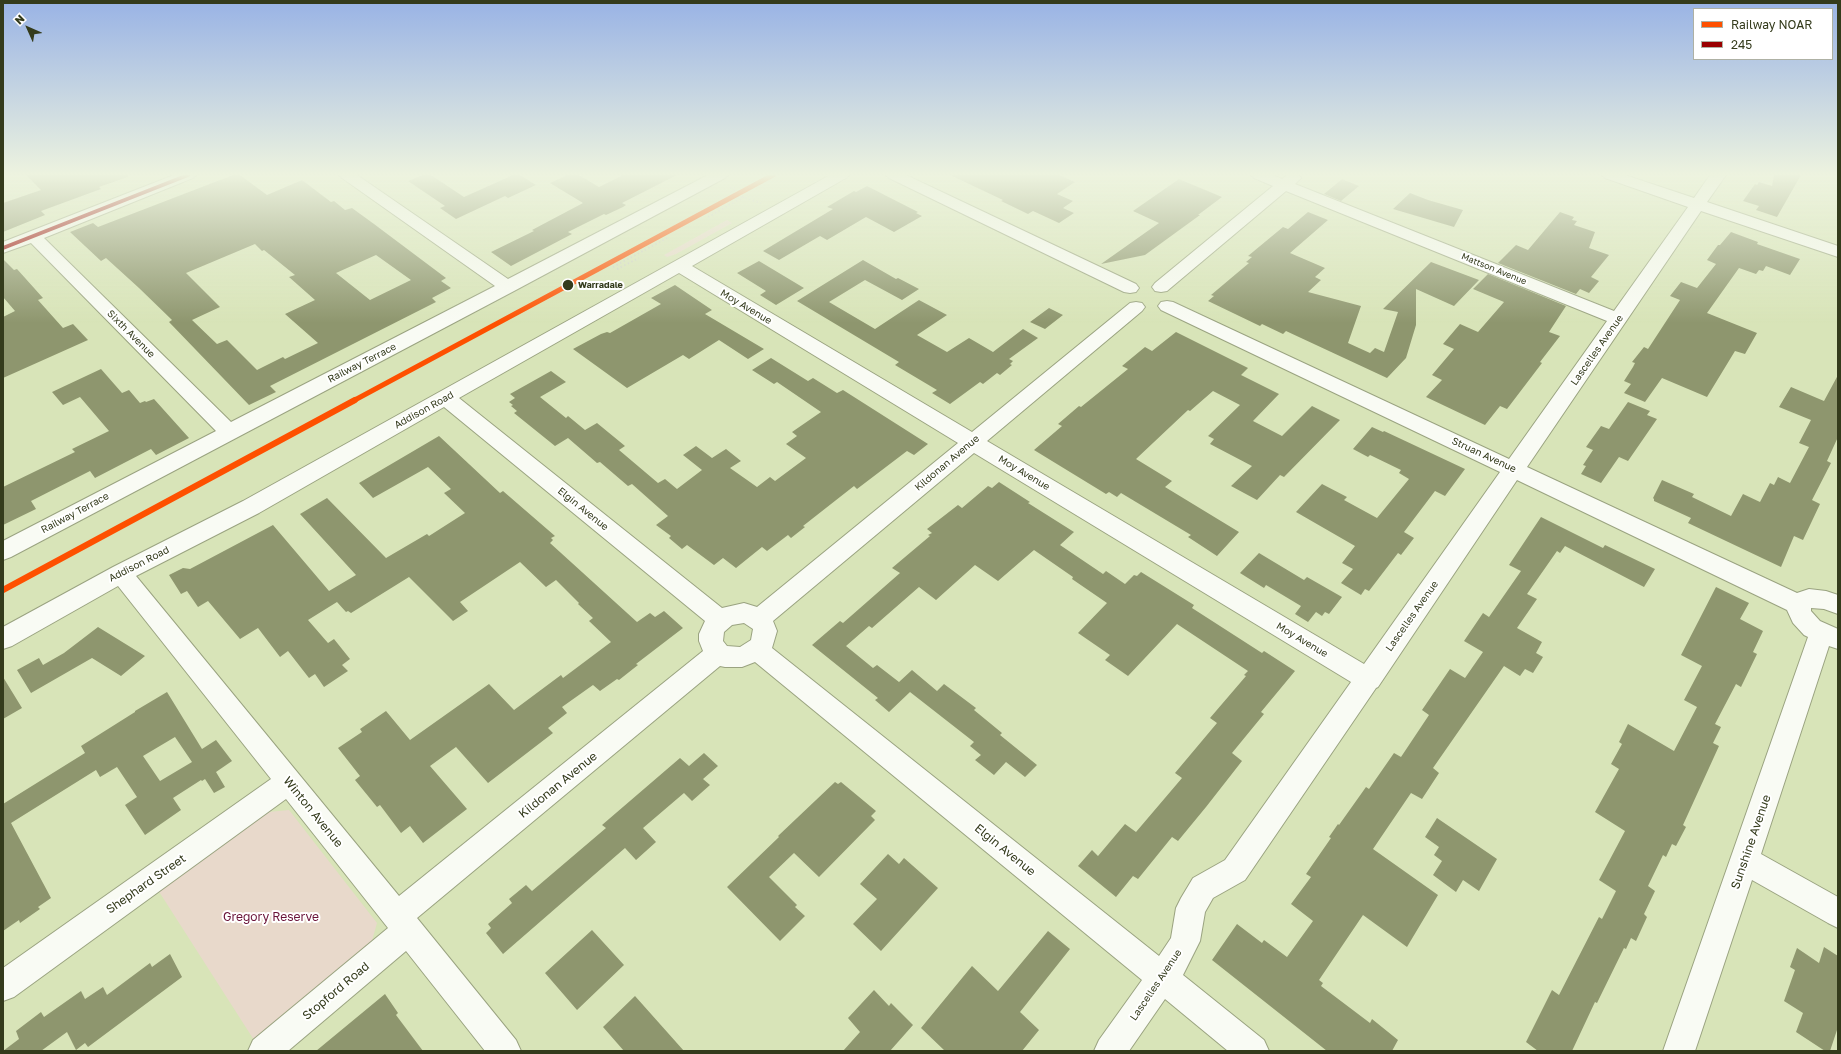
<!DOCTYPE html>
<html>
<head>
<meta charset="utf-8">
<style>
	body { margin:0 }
	#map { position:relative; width:1841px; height:1054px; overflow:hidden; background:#d8e4b8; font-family:"Golos Text",sans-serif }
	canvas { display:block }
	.frame { position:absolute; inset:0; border:4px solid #343b1c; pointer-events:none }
	.legend { position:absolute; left:1693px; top:8px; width:140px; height:52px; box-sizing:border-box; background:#fff; border:1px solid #aeb1a4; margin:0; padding:5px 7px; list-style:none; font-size:12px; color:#343b1c }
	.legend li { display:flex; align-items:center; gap:8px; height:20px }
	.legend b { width:20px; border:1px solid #aeb1a4 }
	.north { position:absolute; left:8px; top:8px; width:40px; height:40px; -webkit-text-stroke:3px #fff; paint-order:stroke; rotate:315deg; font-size:11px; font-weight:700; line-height:16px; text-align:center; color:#343b1c }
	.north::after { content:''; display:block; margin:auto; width:14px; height:18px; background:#343b1c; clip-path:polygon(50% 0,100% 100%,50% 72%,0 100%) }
</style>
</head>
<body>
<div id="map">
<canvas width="1841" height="1054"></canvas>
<div class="frame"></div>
<ul class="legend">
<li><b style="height:5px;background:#fe5000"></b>Railway NOAR</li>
<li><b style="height:5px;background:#900"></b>245</li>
</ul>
<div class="north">N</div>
</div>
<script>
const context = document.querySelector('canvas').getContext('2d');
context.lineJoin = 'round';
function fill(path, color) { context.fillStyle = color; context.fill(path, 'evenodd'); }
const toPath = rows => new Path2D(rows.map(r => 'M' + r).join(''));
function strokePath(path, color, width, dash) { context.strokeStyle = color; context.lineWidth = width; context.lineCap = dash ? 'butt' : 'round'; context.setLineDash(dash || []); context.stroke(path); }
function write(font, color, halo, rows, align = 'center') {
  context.font = font + ' "Golos Text",sans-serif'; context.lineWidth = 4; context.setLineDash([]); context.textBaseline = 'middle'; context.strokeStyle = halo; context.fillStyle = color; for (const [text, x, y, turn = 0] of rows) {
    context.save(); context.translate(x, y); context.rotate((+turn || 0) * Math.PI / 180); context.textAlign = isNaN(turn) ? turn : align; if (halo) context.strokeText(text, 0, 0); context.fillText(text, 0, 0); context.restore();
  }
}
fill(toPath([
	[727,220,732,223,676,254,667,257,664,255],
	[289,810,377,923,371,944,254,1040,158,890,268,812]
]), '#e8d9cb');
fill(toPath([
	[26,175,128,175,128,177,99,187,101,189,41,211,45,215,3,232,3,203,41,190],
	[233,175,240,175,267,195,302,180,331,202,334,201,345,210,352,208,374,224,446,278,441,281,451,288,432,298,436,302,270,386,276,392,249,405,169,322,172,320,139,288,106,258,101,261,70,232,93,223,98,227],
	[255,244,262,251,264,250,295,275,289,277,315,300,285,314,318,343,285,359,283,357,257,370,227,340,217,344,192,320,220,307,186,273],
	[376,255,411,280,370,300,336,273],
	[423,175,431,175,464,197,513,175,520,175,536,185,508,198,505,196,456,219,440,208,445,206,408,181],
	[567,175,579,175,599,187,623,175,677,175,622,203,626,205,623,207,606,215,604,214,568,232,572,234,511,266,491,252,534,231,532,230,583,203,550,183],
	[950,175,1059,175,1075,182,1057,194,1073,201,1063,208,1074,213,1059,223,1033,211,1028,214,1001,201,1003,200],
	[1774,175,1801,175,1777,217,1756,210,1759,206,1743,201,1755,184,1757,185,1759,182,1772,186],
	[1179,179,1222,197,1198,215,1200,215,1145,255,1101,264,1159,223,1133,211],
	[1342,179,1359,186,1341,201,1324,194],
	[867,186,918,212,916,213,922,216,894,232,866,217,827,240,820,236,779,260,763,251,833,209,827,207,854,191,856,192],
	[1410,193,1428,200,1463,210,1454,227,1393,209],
	[1308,212,1328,220,1290,253,1325,268,1315,277,1321,280,1308,292,1361,306,1348,343,1370,353,1375,348,1384,352,1398,312,1383,309,1431,262,1479,280,1454,306,1416,289,1416,325,1406,358,1387,378,1286,331,1283,334,1262,324,1260,326,1208,301,1214,296,1211,295,1249,263,1246,262,1252,257,1248,256,1283,227,1288,229],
	[1560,212,1574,217,1572,220,1577,221,1574,225,1595,232,1589,248,1609,255,1591,277,1599,281,1589,293,1580,289,1576,294,1498,263,1516,245,1528,250],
	[1731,232,1758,242,1757,244,1800,259,1790,275,1766,266,1763,271,1759,270,1756,274,1739,268,1707,313,1757,333,1745,354,1735,351,1707,397,1662,378,1645,402,1624,393,1631,384,1624,381,1633,367,1635,363,1632,362,1644,347,1648,349,1680,300,1670,296,1681,282,1697,288,1716,264,1707,260,1718,245,1720,245],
	[3,259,14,270,17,269,43,298,38,300,63,328,73,324,88,340,3,378,3,317,15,311,3,297],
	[863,260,896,279,898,278,919,289,902,300,865,280,829,302,875,329,919,300,947,315,917,335,947,352,969,338,993,352,1023,329,1038,338,1009,359,1013,361,1010,364,1012,365,1000,375,997,373,983,384,980,382,950,404,932,393,937,390,895,365,899,362,797,301],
	[759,261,804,288,776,305,760,295,766,291,737,273],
	[1488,274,1566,306,1549,332,1560,336,1540,362,1542,363,1507,409,1500,406,1485,425,1426,397,1442,380,1432,375,1454,349,1443,344,1460,324,1478,332,1504,302,1473,289],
	[675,285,712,310,705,314,764,349,748,359,719,340,689,359,683,355,627,388,573,349,601,334,607,332,610,333,661,304,651,298],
	[1049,308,1063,315,1045,329,1030,322],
	[1176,332,1248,368,1241,375,1279,394,1253,421,1282,436,1312,406,1340,420,1284,477,1280,475,1257,500,1231,486,1252,466,1210,444,1214,439,1208,436,1240,405,1213,391,1190,411,1188,410,1136,459,1172,481,1165,487,1239,532,1217,556,1188,537,1191,535,1121,493,1117,497,1109,492,1106,494,1034,450,1062,426,1058,424,1079,406,1081,407,1128,369,1122,366,1145,347,1152,351],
	[771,358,808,381,813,378,837,393,843,390,928,444,914,455,907,451,857,489,854,486,803,526,805,527,791,538,788,535,767,551,762,547,736,568,723,558,714,565,687,545,682,549,669,538,671,536,656,525,668,516,632,484,628,486,600,462,597,463,568,438,555,446,514,413,517,411,511,406,513,405,509,402,515,398,510,394,551,371,566,382,540,397,566,418,568,416,585,430,597,423,625,446,619,450,658,483,665,479,677,489,702,470,683,455,696,446,712,458,726,449,741,461,730,468,757,487,770,477,775,481,806,458,786,444,797,436,792,432,821,412,777,382,774,384,752,370],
	[101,369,122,393,129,390,140,403,145,401,146,402,154,399,189,438,156,455,151,449,95,478,90,471,31,501,36,509,3,525,3,487,75,452,72,449,109,431,80,397,63,405,52,392],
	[1838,375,1838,437,1827,461,1831,463,1812,500,1820,504,1803,540,1794,536,1781,567,1688,523,1691,518,1654,501,1654,499,1653,498,1662,480,1694,494,1692,497,1731,516,1743,494,1760,502,1770,483,1774,485,1778,477,1790,483,1809,447,1799,443,1811,420,1779,407,1791,387,1824,401],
	[1628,402,1650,411,1647,415,1657,419,1628,461,1619,457,1601,483,1581,474,1586,466,1583,465,1593,450,1586,447,1601,426,1609,429],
	[1372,427,1383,432,1384,431,1465,469,1445,496,1435,491,1404,532,1414,538,1401,555,1398,553,1369,591,1365,589,1361,595,1341,583,1353,569,1342,563,1355,546,1296,512,1322,484,1347,497,1344,500,1377,518,1409,479,1399,473,1401,470,1370,455,1368,457,1353,449],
	[439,436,500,493,503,491,555,536,551,538,553,540,550,543,637,622,650,613,655,617,664,611,683,628,636,664,638,665,619,680,617,679,600,691,593,685,562,707,567,713,548,728,553,733,488,783,456,747,430,766,467,809,423,843,410,826,401,833,380,805,377,807,355,780,360,776,338,748,362,732,360,729,386,711,410,740,489,684,514,710,561,675,563,678,611,642,589,621,593,618,578,604,579,603,556,580,546,587,520,562,460,602,468,611,453,621,409,577,351,613,348,611,346,612,337,602,308,620,328,643,334,639,350,659,342,665,348,671,324,687,315,674,309,678,288,651,280,657,258,628,240,639,208,601,198,607,187,591,181,594,169,575,183,568,190,569,273,525,329,591,356,575,300,514,327,498,386,558,427,534,429,536,465,513,444,493,451,489,428,467,373,498,359,483],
	[999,482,1030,502,1028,503,1074,532,1060,545,1103,574,1106,571,1125,584,1134,575,1137,576,1141,572,1194,605,1192,608,1262,653,1264,651,1295,671,1261,712,1264,714,1232,753,1242,761,1206,807,1178,841,1172,837,1138,879,1133,876,1116,897,1078,866,1092,850,1098,856,1125,824,1136,832,1182,778,1175,773,1217,723,1210,718,1246,676,1244,675,1248,671,1177,624,1128,676,1105,660,1110,655,1078,633,1107,603,1072,579,1073,577,1034,550,998,581,975,565,936,600,919,587,872,628,869,626,846,646,873,668,877,665,899,682,912,670,937,691,944,684,976,708,974,710,1002,733,1000,735,1037,765,1025,777,1006,762,994,775,975,760,981,755,970,746,974,742,910,692,889,712,875,700,878,698,812,645,840,621,843,623,900,573,892,568,930,536,928,535,932,533,927,529,958,505,962,508,988,486,992,488],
	[1541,517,1603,548,1605,545,1655,569,1644,587,1565,546,1560,553,1557,551,1527,594,1537,599,1517,628,1542,642,1536,653,1543,657,1533,673,1525,669,1520,676,1504,666,1433,768,1439,773,1422,799,1411,793,1373,849,1438,895,1407,947,1363,915,1319,980,1323,983,1321,986,1370,1023,1372,1019,1398,1040,1392,1051,1327,1051,1212,960,1237,924,1262,943,1264,940,1287,957,1313,921,1291,904,1311,877,1306,874,1331,838,1329,837,1338,824,1339,825,1366,787,1369,789,1394,753,1401,757,1429,715,1422,710,1450,669,1465,678,1483,652,1464,641,1483,613,1489,617,1521,571,1509,565],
	[1259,553,1304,580,1307,577,1342,597,1329,614,1325,612,1322,616,1316,612,1308,622,1295,614,1301,606,1266,585,1264,588,1240,573],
	[1716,587,1749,603,1740,619,1763,631,1753,652,1757,654,1741,687,1736,684,1715,724,1721,727,1713,743,1719,746,1683,825,1686,827,1676,846,1672,844,1666,857,1663,855,1648,886,1655,891,1644,914,1647,917,1636,941,1631,938,1626,949,1624,948,1597,1003,1595,1002,1572,1051,1538,1051,1526,1042,1552,990,1559,995,1599,917,1602,919,1616,891,1599,880,1625,831,1595,812,1619,769,1611,764,1622,744,1619,742,1628,724,1674,751,1697,707,1684,700,1702,666,1681,655],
	[98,627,145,656,121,676,92,658,31,693,17,670,39,658,43,665,64,653],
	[3,677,22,708,3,719],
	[167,692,202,749,216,740,232,761,216,772,225,787,214,793,205,779,202,781,201,780,173,798,181,810,145,835,125,805,137,797,117,767,100,777,96,770,11,823,51,898,38,907,40,909,20,923,19,920,3,931,3,804,85,753,81,746,135,712,135,711],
	[175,737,192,762,160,781,143,756],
	[704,753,718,766,703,779,710,785,692,801,684,793,643,828,656,842,636,860,625,848,503,954,486,933,491,928,488,924,512,903,509,899,526,885,532,891,606,828,602,825,680,758,689,766],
	[835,782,838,784,841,782,876,811,871,816,875,820,819,877,794,853,769,877,797,905,795,907,805,916,780,941,727,887,779,837,778,836],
	[1437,818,1497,859,1479,891,1463,880,1456,892,1433,875,1442,861,1434,855,1439,847,1425,837],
	[888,854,899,864,904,858,938,888,881,951,853,924,877,899,860,884],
	[592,930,624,965,577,1010,545,973],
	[1048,931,1070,949,1020,1012,1039,1030,1022,1051,945,1051,921,1028,972,966,998,991],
	[1824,947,1838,956,1838,1027,1830,1051,1825,1051,1796,1032,1803,1013,1784,1001,1795,970,1790,967,1797,948,1819,963],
	[170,954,182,977,88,1047,85,1043,76,1050,67,1032,41,1051,3,1051,19,1039,16,1031,41,1012,44,1017,81,991,85,999,103,987,107,995,150,963,152,967],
	[874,990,889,1006,891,1003,913,1025,890,1051,843,1051,860,1032,848,1018],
	[385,994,398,1013,396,1015,423,1051,316,1051],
	[635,996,684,1051,624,1051,603,1027]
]), '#8e966e');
const minor = toPath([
	[174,175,196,175,193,178,44,238,231,422,495,286,342,178,339,175,357,175,508,279,708,175,728,175,725,178,514,291,11,557,3,560,3,541,216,431,31,243,3,253,3,242,174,175],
	[830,175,849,175,846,178,692,266,972,432,1130,303,1136,302,1142,303,1145,307,1142,311,987,441,1364,664,1500,472,1161,310,1158,306,1161,302,1167,301,1173,302,1509,459,1607,321,1286,191,1167,291,1161,292,1155,291,1152,287,1155,283,1273,186,1254,178,1251,175,1273,175,1282,179,1287,175,1299,175,1301,178,1295,184,1614,311,1688,207,1605,178,1602,175,1625,175,1694,198,1710,175,1726,175,1707,202,1838,246,1838,257,1701,211,1527,467,1797,593,1809,589,1826,591,1838,595,1838,614,1824,609,1811,608,1811,611,1820,621,1838,629,1838,649,1829,646,1761,854,1838,897,1838,928,1828,923,1752,880,1695,1051,1663,1051,1808,637,1804,635,1793,623,1787,610,1517,480,1378,687,1376,688,1245,880,1213,898,1205,912,1200,941,1183,975,1264,1040,1269,1051,1228,1051,1165,999,1129,1051,1094,1051,1099,1040,1142,980,755,662,742,667,725,667,720,666,417,918,516,1040,521,1051,485,1051,406,951,288,1051,248,1051,253,1040,388,928,286,799,14,997,3,1001,3,968,271,779,118,586,12,646,3,649,3,627,113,567,243,501,830,175],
	[679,273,958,443,757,607,744,603,722,608,459,398,679,273],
	[444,407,705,621,699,634,699,641,703,651,399,896,136,576,259,513,444,407],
	[974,453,1351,682,1225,860,1193,878,1181,898,1176,908,1171,938,1159,956,772,648,777,631,773,621,974,453],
	[744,623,753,629,751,640,740,647,727,646,723,641,724,632,732,625,744,623],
	[886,175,906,175,1136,284,1139,288,1136,292,1130,293,1124,292,889,178,886,175]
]);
strokePath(minor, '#9aa380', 2);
strokePath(toPath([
	[730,188,733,187,736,189,731,192,736,195,761,203],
	[708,217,744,197],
	[613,267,669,237],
	[617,269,639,258]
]), '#d0d3c6', 2, [1.5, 2.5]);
fill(minor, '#f9fbf4');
strokePath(toPath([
	[3,248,188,175]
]), '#900', 4);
strokePath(toPath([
	[353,401,773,175]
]), '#fe5000', 5);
strokePath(toPath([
	[3,590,355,400]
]), '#fe5000', 6);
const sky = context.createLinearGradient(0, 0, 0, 323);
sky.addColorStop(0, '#99b3e5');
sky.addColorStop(0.54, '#edf3df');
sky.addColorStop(1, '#edf3df00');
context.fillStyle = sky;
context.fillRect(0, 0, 1841, 323);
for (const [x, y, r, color] of [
	[568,285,6,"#343b1c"]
]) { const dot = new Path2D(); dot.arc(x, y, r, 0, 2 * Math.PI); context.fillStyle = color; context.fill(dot); strokePath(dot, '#fff', 1.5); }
write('9px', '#343b1c', '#fff', [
	["Mattson Avenue",1494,269,22]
]);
write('bold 9px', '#343b1c', '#fff', [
	["Warradale",578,285]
], 'left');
write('10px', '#343b1c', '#fff', [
	["Moy Avenue",746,307,31],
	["Sixth Avenue",131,334,45],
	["Lascelles Avenue",1597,350,-55],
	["Railway Terrace",362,363,-27],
	["Addison Road",424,410,-29],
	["Struan Avenue",1484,455,25],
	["Kildonan Avenue",947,463,-40],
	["Moy Avenue",1024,473,31],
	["Elgin Avenue",583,509,39],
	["Railway Terrace",75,513,-28],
	["Addison Road",139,564,-27],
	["Lascelles Avenue",1412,616,-55],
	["Moy Avenue",1302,640,31],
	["Lascelles Avenue",1156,985,-56]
]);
write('12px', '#343b1c', '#fff', [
	["Kildonan Avenue",558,785,-39],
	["Winton Avenue",313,812,51],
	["Sunshine Avenue",1751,842,-71],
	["Elgin Avenue",1005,850,39],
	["Shephard Street",146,884,-35],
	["Stopford Road",336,991,-40]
]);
write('12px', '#691238', '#fff', [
	["Gregory Reserve",271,917]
]);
</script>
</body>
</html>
